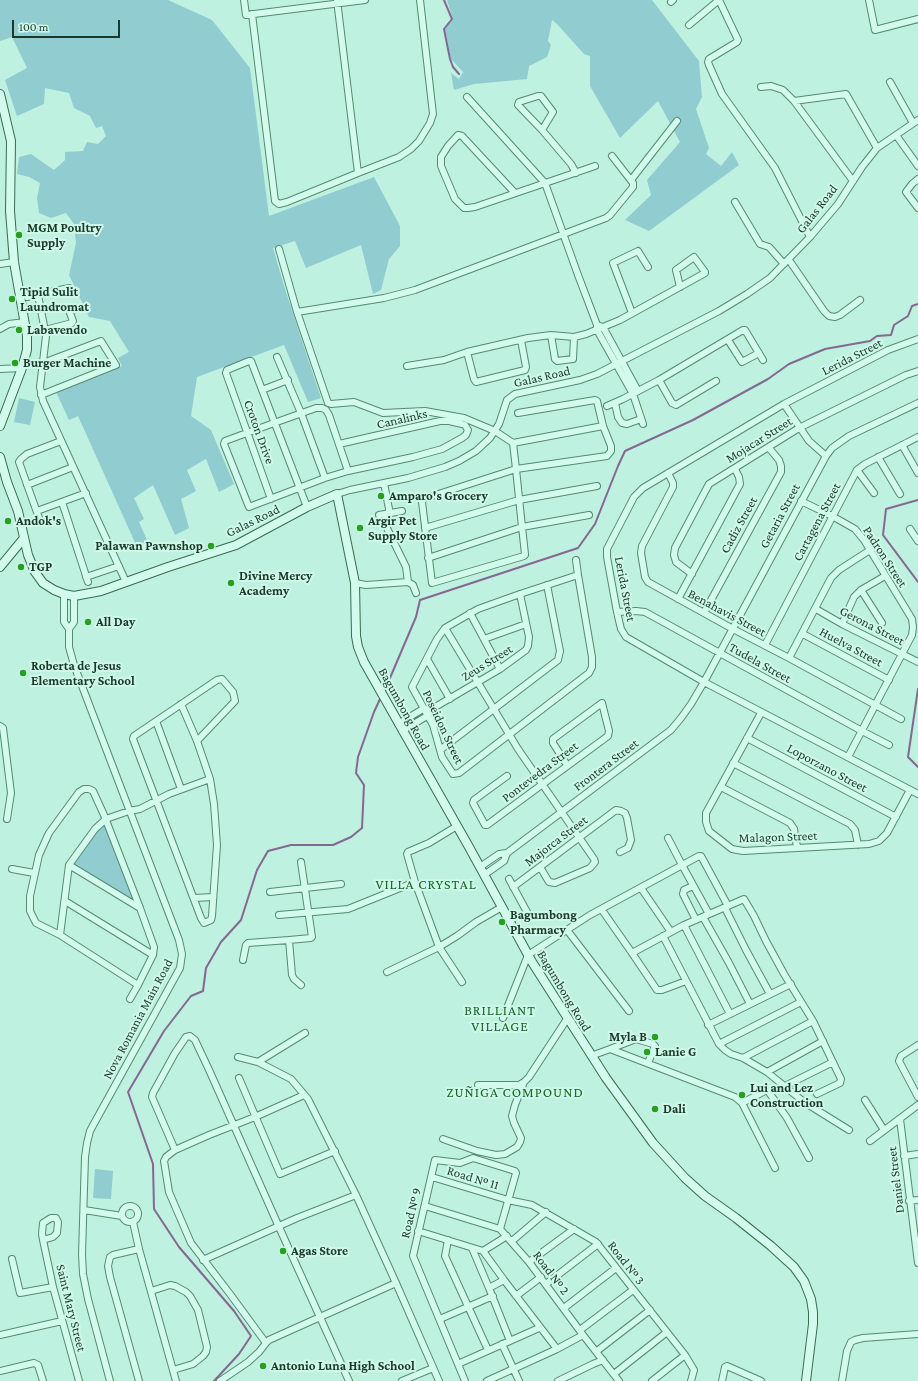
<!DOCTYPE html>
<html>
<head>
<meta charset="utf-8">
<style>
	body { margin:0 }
	#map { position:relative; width:918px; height:1381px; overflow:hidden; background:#bef1df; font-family:"Crimson Pro",serif }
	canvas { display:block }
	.scale { position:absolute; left:12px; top:20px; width:108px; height:18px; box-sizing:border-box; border:2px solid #1b3928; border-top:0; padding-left:5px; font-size:12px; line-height:14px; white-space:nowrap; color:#1b3928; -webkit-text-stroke:3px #cef8ea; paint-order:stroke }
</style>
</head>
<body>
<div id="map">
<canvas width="918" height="1381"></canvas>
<div class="scale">100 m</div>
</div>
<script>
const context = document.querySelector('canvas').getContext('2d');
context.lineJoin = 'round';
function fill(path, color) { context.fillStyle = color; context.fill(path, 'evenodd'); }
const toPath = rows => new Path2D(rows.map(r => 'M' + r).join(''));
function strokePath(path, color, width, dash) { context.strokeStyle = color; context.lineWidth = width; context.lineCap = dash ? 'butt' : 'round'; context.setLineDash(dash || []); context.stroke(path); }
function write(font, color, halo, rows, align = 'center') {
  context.font = font + ' "Crimson Pro",serif'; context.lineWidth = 4; context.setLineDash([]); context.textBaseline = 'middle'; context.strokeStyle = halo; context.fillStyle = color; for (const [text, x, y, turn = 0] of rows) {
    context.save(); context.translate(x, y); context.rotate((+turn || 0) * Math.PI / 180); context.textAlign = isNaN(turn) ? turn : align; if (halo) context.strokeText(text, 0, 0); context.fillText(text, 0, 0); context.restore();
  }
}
fill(toPath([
	[0,0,168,0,212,20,250,68,269,216,374,177,400,226,400,246,389,259,381,290,373,294,361,245,306,268,295,241,273,248,285,289,321,398,308,402,284,345,197,377,191,416,211,430,234,484,219,492,206,459,187,470,196,491,181,499,189,528,175,535,153,485,134,498,144,519,139,522,147,540,137,547,78,416,69,420,56,392,122,366,118,358,129,352,110,321,89,317,69,275,76,243,74,224,66,213,51,218,39,213,37,198,40,183,29,177,17,174,19,157,31,154,54,170,65,160,65,152,83,151,87,142,98,144,106,136,102,126,96,128,90,116,74,108,69,93,45,88,44,104,17,116,5,80,27,68,12,37,0,41],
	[447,0,652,0,699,61,702,97,696,109,709,148,706,154,721,166,732,152,739,165,649,231,625,220,651,195,647,180,680,142,658,101,620,138,590,86,590,56,584,54,557,24,552,20,548,41,551,45,547,57,529,66,527,79,474,84,454,90,451,73,459,79,463,72,451,59,445,29,453,19],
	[19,398,35,402,30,425,14,422],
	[104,822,134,901,73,863],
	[95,1169,113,1171,111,1199,93,1198]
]), '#91ccd0');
strokePath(toPath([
	[444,0,452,19,444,29,450,59,453,67,459,74],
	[918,500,886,509,883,535,918,582],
	[387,685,416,617,420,600,578,548,595,524,618,466,625,451,693,420,768,379,789,364,825,349,870,341,877,336,891,335,894,325,908,316,912,306,918,304],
	[918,689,908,757,918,767],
	[214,1381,239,1354,251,1336,234,1311,179,1247,154,1209,153,1164,128,1092,164,1031,191,996,203,991,206,968,221,942,241,920,257,870,268,851,291,845,333,845,351,837,362,828,364,785,356,773,358,757,374,712,380,699]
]), '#856891', 2);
const street = toPath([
	[244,0,246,15,365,0],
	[337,0,358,173,399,157,411,149,419,141,430,123,433,114,420,0],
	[719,0,738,40,737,42,709,59,708,62,709,65,722,94,775,168,810,237],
	[869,0,875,30,918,19],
	[671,2,673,0],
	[252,14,275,201,279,204,287,202,358,173],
	[689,25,719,0],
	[890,82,913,123],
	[761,87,771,86,783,90,794,101],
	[467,97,545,183,578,275,597,325,597,330,633,394,643,424],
	[542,130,553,112,541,96,538,96,519,102,518,105,542,130,571,164,576,173],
	[896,135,918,166],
	[918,179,912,184,906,192,918,208],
	[631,180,677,121],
	[853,181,794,101,846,94,877,148],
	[515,193,462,136,458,135,448,146,441,157,441,166,455,199,464,208,468,208,475,207,595,166],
	[735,202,760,244,769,247,784,264],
	[279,249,297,312,328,403,331,404,354,402,383,413,425,411,464,418,495,431,513,443,516,469,522,527,525,554,525,555,524,556,432,583,422,502,423,499,516,469,607,456,611,451,611,446,603,426],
	[789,260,824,311,829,316,835,317,840,315,860,300],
	[0,264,14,262],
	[38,295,46,336,40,387,43,401,126,582],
	[27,297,69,288],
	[297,312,384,298,415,290,606,218,610,215,633,187,633,183,612,156],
	[632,313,613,263,638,251,648,267],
	[600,326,603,327,638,391],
	[0,329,9,324,25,322],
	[45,330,72,323,73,321,70,313],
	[551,335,555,359,557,361,573,359,574,337],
	[918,339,888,350,784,404,643,488,634,497,607,549,607,557,617,612,621,629,626,637,704,682,918,794],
	[728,340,742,362,759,353],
	[467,352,474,379,476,382,525,370,526,367,521,340],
	[277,357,301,413,325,478],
	[407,366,444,360,467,352,528,338,551,335,574,337,586,334,620,320,705,273,705,272,694,257,676,270,680,287],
	[0,369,22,368],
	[659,380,672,403,676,405,716,381],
	[262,390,288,380],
	[41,395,116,365,101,341,43,363],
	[615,403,618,417,622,423,627,424,641,419],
	[784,404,809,441,826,456],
	[607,406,623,399,659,380,743,330,745,330,763,360],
	[513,443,603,426,597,401,595,400,518,413],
	[339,444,440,421,449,421,462,424,465,425,468,430,466,435,462,438,442,449,413,457,348,471,325,478,249,507,224,444,225,441,274,423,316,408,322,408,326,410,329,415,348,471],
	[902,445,918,473],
	[878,457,900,494],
	[857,470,874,493],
	[668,473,673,483,673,487,642,546,641,553,645,577,648,582,733,629,789,658,901,719],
	[384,483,389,509,389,513,385,520,385,524,406,567,408,582],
	[27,485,73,467],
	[337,494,350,490,408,478,445,467,459,461,476,451,490,438,499,424,507,400,515,394,580,380,597,374,719,311,747,294,770,278,810,237,838,204,862,167,877,148,918,120],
	[271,499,226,373,227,370,249,361,251,361,307,507],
	[801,501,832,516,855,529,864,540,912,619,913,627,912,635,848,757],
	[62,502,88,582],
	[37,511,86,493],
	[379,515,402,511],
	[39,518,19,462,21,459,27,454,61,441],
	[425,528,519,500,597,486],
	[910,529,918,541],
	[428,558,522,527,589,515],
	[576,560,578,575,592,657,592,667,589,673,459,773,453,774,442,757,433,725,412,687,437,639,445,628,478,609,520,594,578,575],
	[692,574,676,562,674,555,675,548,709,484,799,428,906,375,918,371],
	[86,577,119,566],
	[355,583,366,585,408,582,413,585,416,593],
	[861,590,882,623],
	[64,594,64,622,69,629,69,647,74,665,179,940,182,954,180,968,96,1120,90,1131,87,1143,85,1157,82,1254,83,1274,88,1299,110,1381],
	[678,599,740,484,739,477,735,469],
	[816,609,842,624,918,662],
	[617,612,636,611,645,612,862,731,889,745],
	[470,613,500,669],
	[704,613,781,472,781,466,779,460,769,448],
	[842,624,854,597,861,590,885,576],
	[445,628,518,749,594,859,595,862,590,868,555,883,549,882,540,867],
	[69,629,74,622,74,596],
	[803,634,889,680],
	[484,639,526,624],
	[765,645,857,470,865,464,918,437],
	[789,658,831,578,839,570,870,550],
	[427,659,450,699],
	[181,704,197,741,210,779,214,804,217,845,212,916,211,920,204,923,201,918,133,739,134,736,217,680,222,679,233,692,235,701,197,741],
	[761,713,706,813,706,822,709,831,732,849,743,851,869,844,879,841,887,833,910,790],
	[156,721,181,789],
	[398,724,423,709,426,709],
	[0,726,3,728,11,793,7,819],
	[402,731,427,716,430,710,500,669,526,650,528,646,529,637,520,594],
	[747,738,896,817],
	[440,750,558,660,560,651,547,585],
	[733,763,850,824,855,830,858,845],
	[507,776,474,800,473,803,485,825,487,825,608,736,609,731,602,703,553,739,553,743,567,765],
	[721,787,790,823,794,829,797,847],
	[457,826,429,843,408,852,407,854,415,882,439,947,462,982],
	[668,838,682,865,709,914],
	[480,867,499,854,507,853],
	[12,869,34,873],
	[484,875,504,861,507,853,671,730,681,718,691,704,704,682,826,456,832,448,849,436,918,403],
	[509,879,527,912],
	[693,886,684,890,683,894,696,920],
	[513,887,616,810,621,811,625,813,627,818,631,840,628,848,620,852],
	[641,888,671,932],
	[270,892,341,884],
	[194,898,213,897],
	[65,901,153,955],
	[140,908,69,865,95,829,106,819,129,811,140,809,169,794,210,779],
	[725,908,746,950,770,994],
	[602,910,632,953,684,925,744,899,754,916,766,941,784,974,813,1021,841,1079,840,1083,817,1094],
	[279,915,348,909,415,882],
	[703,917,729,963,750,1004],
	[684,925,730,1014],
	[567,930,629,1011],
	[60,935,69,865],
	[663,936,719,1044,801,1002],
	[289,940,292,975,294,979,301,985],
	[632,953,657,990,662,990,686,981],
	[243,960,246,945,248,943,289,940,311,938,312,937,301,862],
	[387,972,439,947,457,936,476,922,502,907],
	[130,999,138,985,153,955,154,947,140,908,104,815,93,791,89,789,84,789,79,792,49,833,39,855,30,896,30,911,36,923,60,935,138,985],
	[503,1018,528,955,590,915,699,856,701,856,728,906],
	[708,1025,791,984],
	[719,1044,725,1050,731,1054,743,1058,767,1072,823,1041],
	[918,1045,901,1056,899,1061,918,1097],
	[610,1049,636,1039,653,1044,655,1046,648,1063],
	[591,1056,610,1049,735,1097,742,1103,775,1168],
	[238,1057,258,1062,291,1079,308,1099,356,1195,396,1283,439,1381],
	[743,1058,813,1021],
	[258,1062,305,1033],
	[767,1072,804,1102,849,1130],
	[239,1078,280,1174,335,1151],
	[478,1085,519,1085,524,1082,529,1077,567,1019],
	[785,1086,833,1062],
	[865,1100,884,1130],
	[742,1103,765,1091,768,1091,787,1118,809,1158],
	[900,1119,918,1263],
	[443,1139,477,1151,496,1155,505,1154,517,1147,520,1142,521,1138,514,1123,512,1116,515,1105,524,1082],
	[870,1141,918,1105],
	[175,1150,152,1097,153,1093,175,1053,186,1037,190,1036,195,1040,210,1072,279,1227,349,1381],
	[904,1156,918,1154],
	[432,1177,508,1200,532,1205,596,1242,685,1355,694,1370,691,1381],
	[909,1201,918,1200],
	'122 1214a8 8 0 1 1 16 0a8 8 0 1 1-16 0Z',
	[425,1206,500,1229],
	[84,1210,122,1216],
	[133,1222,139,1249],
	[500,1229,529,1262,583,1335,619,1381],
	[418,1231,483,1251,507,1236],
	[43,1240,53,1237,57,1233,58,1222,56,1218,51,1218,43,1223,42,1234,43,1240,53,1287,79,1381],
	[448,1240,445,1256,488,1350],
	[512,1241,546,1212],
	[472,1248,489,1288,510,1341],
	[483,1251,504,1280,557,1349],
	[12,1259,20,1293,53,1287],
	[203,1260,297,1218,356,1195],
	[529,1262,574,1229],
	[546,1284,598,1244],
	[489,1288,504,1280],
	[151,1291,170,1285,175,1286,186,1292,190,1296,198,1310,207,1347,206,1352,203,1356,193,1364,173,1370],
	[516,1296,541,1277],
	[564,1308,616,1268],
	[440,1319,493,1296],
	[580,1330,633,1290],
	[0,1335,62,1321],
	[266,1343,269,1340,280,1335,396,1283],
	[502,1344,519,1381],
	[597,1351,650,1310],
	[458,1364,539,1328],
	[0,1371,34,1363,38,1365,43,1381],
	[614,1374,667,1332],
	[139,1381,110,1277,108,1266,110,1257,113,1255,139,1249,176,1381],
	[220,1381,248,1362,259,1352,266,1343,230,1294,191,1243,169,1192,164,1161,166,1157,175,1150,209,1135,255,1117,304,1095],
	[402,1381,433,1368],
	[465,1381,413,1256,435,1160,460,1163,473,1158,515,1171,516,1173,500,1229],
	[487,1381,557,1349,583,1335],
	[558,1381,593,1364,603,1360],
	[652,1381,685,1355],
	[722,1381,725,1367,727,1366,761,1381],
	[842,1381,847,1351,851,1342,855,1340,863,1338,918,1334]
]);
const secondary = toPath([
	[0,94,11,141,10,211,14,262,27,336,27,350,22,368,0,426],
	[0,457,7,482,18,511,28,555,35,572,43,583,54,590,64,594,74,596,101,591,168,567,236,545,307,507,337,494,355,583,356,636,358,647,364,662,469,847,532,962,606,1078,653,1143,685,1178,705,1196,736,1218,771,1246,794,1267,804,1281,811,1299,813,1312,813,1324,806,1381],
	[0,567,24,538]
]);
strokePath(street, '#558b6f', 8);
strokePath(secondary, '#396c50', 10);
strokePath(street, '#d2fbed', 6);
strokePath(secondary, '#d2fbed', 8);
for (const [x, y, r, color] of [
	[19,235,4,"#279f20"],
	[12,299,4,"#279f20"],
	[19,330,4,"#279f20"],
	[15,363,4,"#279f20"],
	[381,496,4,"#279f20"],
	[8,521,4,"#279f20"],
	[360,528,4,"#279f20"],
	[211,546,4,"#279f20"],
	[21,567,4,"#279f20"],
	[231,583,4,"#279f20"],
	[88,622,4,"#279f20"],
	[23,673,4,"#279f20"],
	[502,922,4,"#279f20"],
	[655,1037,4,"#279f20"],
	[647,1052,4,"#279f20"],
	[742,1095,4,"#279f20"],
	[655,1109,4,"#279f20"],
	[283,1251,4,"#279f20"],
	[263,1366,4,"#279f20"]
]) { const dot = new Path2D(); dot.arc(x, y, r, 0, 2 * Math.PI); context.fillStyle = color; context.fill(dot); strokePath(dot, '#cef8ea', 1.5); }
write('13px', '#1b3928', '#cef8ea', [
	["Galas Road",817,209,-52],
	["Lerida Street",852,357,-27],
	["Galas Road",542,377,-13],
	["Canalinks",402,419,-13],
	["Croton Drive",259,432,70],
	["Mojacar Street",759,440,-32],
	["Getaria Street",780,516,-62],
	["Galas Road",253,521,-26],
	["Cartagena Street",817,522,-62],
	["Cadiz Street",739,525,-61],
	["Padron Street",885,557,57],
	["Lerida Street",625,589,79],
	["Benahavis Street",727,613,28],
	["Gerona Street",872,626,27],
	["Huelva Street",851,647,28],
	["Zeus Street",487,663,-32],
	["Tudela Street",760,663,29],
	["Bagumbong Road",404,709,61],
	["Poseidon Street",443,727,65],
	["Frontera Street",606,765,-37],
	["Loporzano Street",827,768,28],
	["Pontevedra Street",540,772,-37],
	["Malagon Street",778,837,-2],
	["Majorca Street",556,841,-37],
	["Bagumbong Road",564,991,59],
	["Nova Romania Main Road",138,1019,-62],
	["Road № 11",473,1178,17],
	["Daniel Street",896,1180,-97],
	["Road № 9",411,1213,-76],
	["Road № 3",626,1263,52],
	["Road № 2",551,1273,53],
	["Saint Mary Street",71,1308,76]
]);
write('bold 13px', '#1b3928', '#cef8ea', [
	["MGM Poultry",27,228],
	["Supply",27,243],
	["Tipid Sulit",20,292],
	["Laundromat",20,307],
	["Labavendo",27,330],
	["Burger Machine",23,363],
	["Amparo's Grocery",389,496],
	["Andok's",16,521],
	["Argir Pet",368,521],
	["Supply Store",368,536],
	["Palawan Pawnshop",203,546,"right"],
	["TGP",29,567],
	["Divine Mercy",239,576],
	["Academy",239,591],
	["All Day",96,622],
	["Roberta de Jesus",31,666],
	["Elementary School",31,681],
	["Bagumbong",510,915],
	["Pharmacy",510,930],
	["Myla B",647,1037,"right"],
	["Lanie G",655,1052],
	["Lui and Lez",750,1088],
	["Construction",750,1103],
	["Dali",663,1109],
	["Agas Store",291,1251],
	["Antonio Luna High School",271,1366]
], 'left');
context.letterSpacing = '1px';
write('14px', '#176924', '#cef8ea', [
	["VILLA CRYSTAL",426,885],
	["BRILLIANT",500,1011],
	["VILLAGE",500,1027],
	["ZUÑIGA COMPOUND",515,1093]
]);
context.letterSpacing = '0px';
</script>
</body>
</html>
